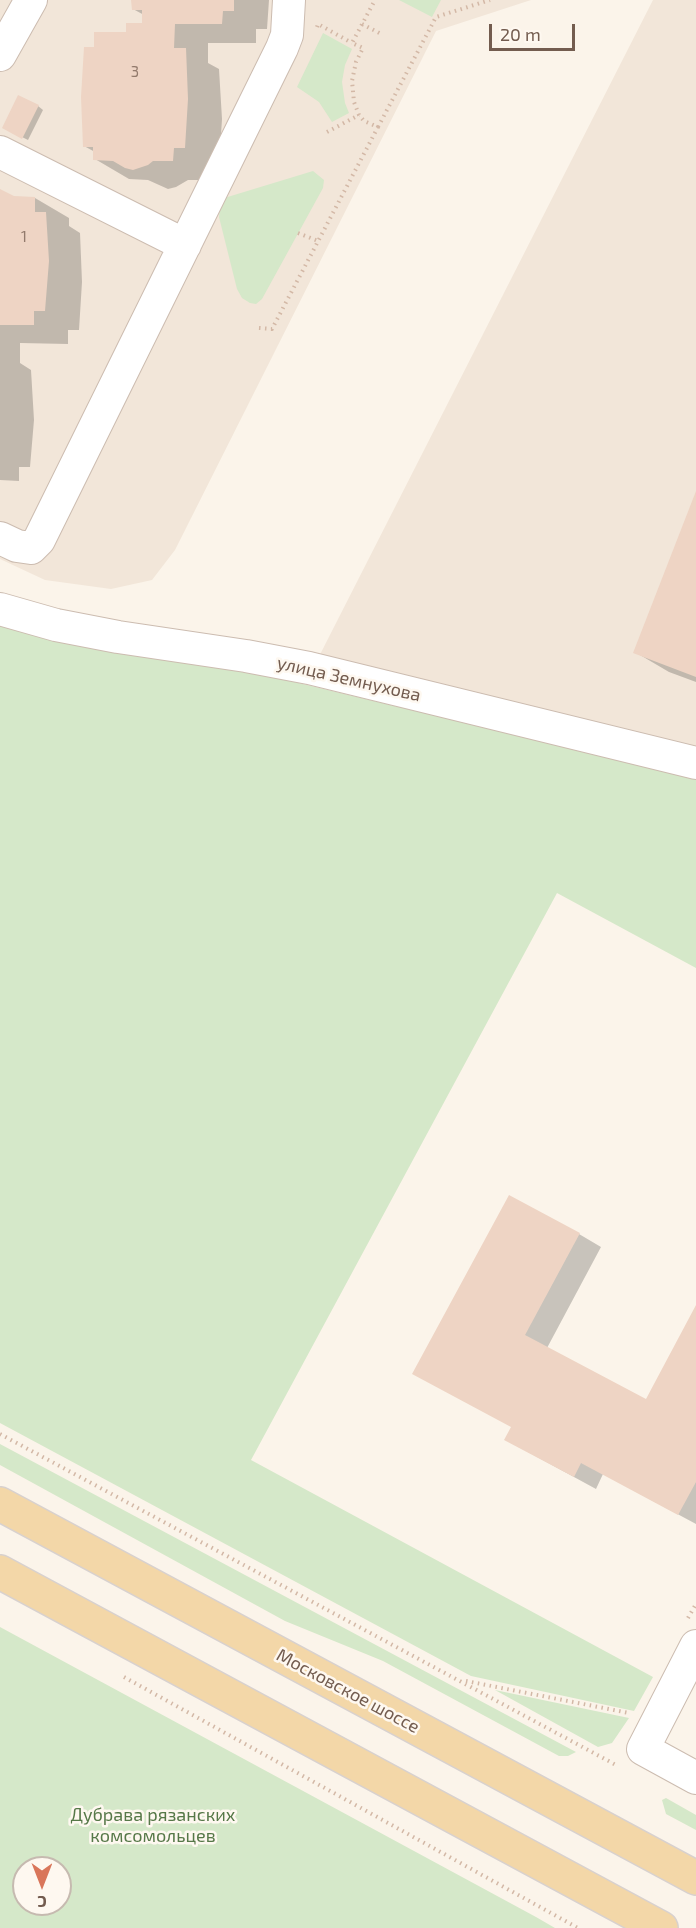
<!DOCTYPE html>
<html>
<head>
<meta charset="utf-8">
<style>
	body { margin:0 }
	#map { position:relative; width:696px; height:1928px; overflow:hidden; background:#fbf4ea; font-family:"Exo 2",sans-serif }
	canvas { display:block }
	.north { position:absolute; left:12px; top:1856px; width:60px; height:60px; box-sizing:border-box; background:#fef8f0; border:2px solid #c6bab0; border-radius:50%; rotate:180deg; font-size:16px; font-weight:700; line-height:24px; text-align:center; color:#735c4f }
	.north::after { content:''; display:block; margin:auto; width:21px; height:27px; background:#d9765a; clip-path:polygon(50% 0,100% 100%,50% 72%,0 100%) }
	.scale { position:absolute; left:489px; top:24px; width:86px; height:27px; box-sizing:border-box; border:3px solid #735c4f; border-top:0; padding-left:8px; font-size:18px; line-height:21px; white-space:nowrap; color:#735c4f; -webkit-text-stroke:4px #fef8f0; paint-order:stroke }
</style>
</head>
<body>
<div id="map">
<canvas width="696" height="1928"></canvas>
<div class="north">С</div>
<div class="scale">20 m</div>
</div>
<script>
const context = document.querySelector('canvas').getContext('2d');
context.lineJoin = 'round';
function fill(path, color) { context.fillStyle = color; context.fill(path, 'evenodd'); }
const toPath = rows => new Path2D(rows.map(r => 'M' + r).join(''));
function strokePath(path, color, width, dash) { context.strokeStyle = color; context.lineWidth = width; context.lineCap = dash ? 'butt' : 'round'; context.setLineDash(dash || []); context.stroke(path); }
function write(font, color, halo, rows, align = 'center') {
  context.font = font + ' "Exo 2",sans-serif'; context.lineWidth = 5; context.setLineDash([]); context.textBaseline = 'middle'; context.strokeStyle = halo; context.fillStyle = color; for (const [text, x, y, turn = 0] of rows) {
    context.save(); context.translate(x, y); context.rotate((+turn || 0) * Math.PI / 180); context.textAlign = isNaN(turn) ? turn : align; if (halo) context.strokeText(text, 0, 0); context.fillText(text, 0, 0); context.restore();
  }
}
fill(toPath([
	[0,0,531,0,436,31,175,550,152,580,111,589,45,580,0,559],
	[653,0,696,0,696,778,305,684]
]), '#f2e6d9');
fill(toPath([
	[399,0,441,0,432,17],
	[323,33,352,49,345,65,342,82,345,103,349,113,332,122,319,102,297,87],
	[313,171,324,180,323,188,262,299,256,304,250,303,242,298,237,289,219,217,221,199],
	[0,622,257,673,696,778,696,968,557,893,251,1460,653,1677,634,1711,471,1676,0,1423],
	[0,1444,576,1752,568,1756,559,1756,383,1661,285,1621,0,1465],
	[0,1627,536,1917,555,1928,0,1928],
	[24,1868,60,1868,60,1904,24,1904],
	[495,1690,629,1718,612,1743,598,1747],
	[666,1798,696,1815,696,1830,666,1814,662,1800]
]), '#d5e8c9');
fill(toPath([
	[133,0,269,0,267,29,256,29,256,43,208,43,208,63,219,69,222,119,219,166,207,180,188,180,176,187,168,189,148,180,129,179,95,159,95,152,84,146,96,49,144,25,144,15,133,9],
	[38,106,43,110,28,140,4,128],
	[0,191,16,198,35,198,69,218,69,226,80,233,82,282,79,330,68,330,68,344,20,343,20,363,31,370,34,420,30,467,19,467,19,481,0,480],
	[696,494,696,682,669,672,635,652],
	[579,1234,601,1247,547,1348,646,1401,696,1308,696,1524,603,1474,596,1489,528,1452,513,1427,436,1386]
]), '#0003');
fill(toPath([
	[131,0,234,0,234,11,223,11,222,24,175,24,174,48,186,48,188,99,185,148,174,148,173,161,153,161,148,165,133,170,125,168,113,161,93,160,93,147,83,147,81,97,84,47,94,47,94,32,126,32,126,23,142,23,142,10,132,10],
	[18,95,39,105,22,139,2,128],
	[0,189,14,196,35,197,35,212,46,212,49,261,45,311,34,311,34,325,0,325],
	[696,491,696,677,633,653],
	[509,1195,580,1233,525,1335,646,1399,696,1305,696,1482,678,1515,581,1463,574,1477,504,1440,511,1427,412,1374]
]), '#eed4c4');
const minor = toPath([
	[0,55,31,0],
	[0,152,185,245],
	[0,538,17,546,31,548,39,540,282,48,287,35,289,0],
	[0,609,56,625,118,637,246,656,309,668,696,763],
	[696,1646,643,1749,696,1778]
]);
const major = toPath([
	[0,1504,696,1878],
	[0,1572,661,1928]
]);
strokePath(minor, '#ccbcb0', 34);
strokePath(major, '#d8d1ce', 36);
strokePath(toPath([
	[362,24,383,35],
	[317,27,318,24,352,43],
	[378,127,436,17,490,0],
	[327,132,359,115],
	[298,233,318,241],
	[259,328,272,329,378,127,364,121,359,115,354,102,352,81,356,62,363,48,352,43,375,0],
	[0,1434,616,1765],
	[688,1618,696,1604],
	[124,1677,578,1928],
	[466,1681,629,1713]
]), '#d3b8a6', 4, [1.5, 4.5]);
strokePath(minor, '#fff', 32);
strokePath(major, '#f3d7a8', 33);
write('15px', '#927a6c', null, [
	["3",135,72],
	["1",24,237]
]);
write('18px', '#735c4f', '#fef8f0', [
	["улица Земнухова",349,679,13],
	["Московское шоссе",348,1691,28]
]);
write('18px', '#567848', '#fef8f0', [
	["Дубрава рязанских",153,1815],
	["комсомольцев",153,1836]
]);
</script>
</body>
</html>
